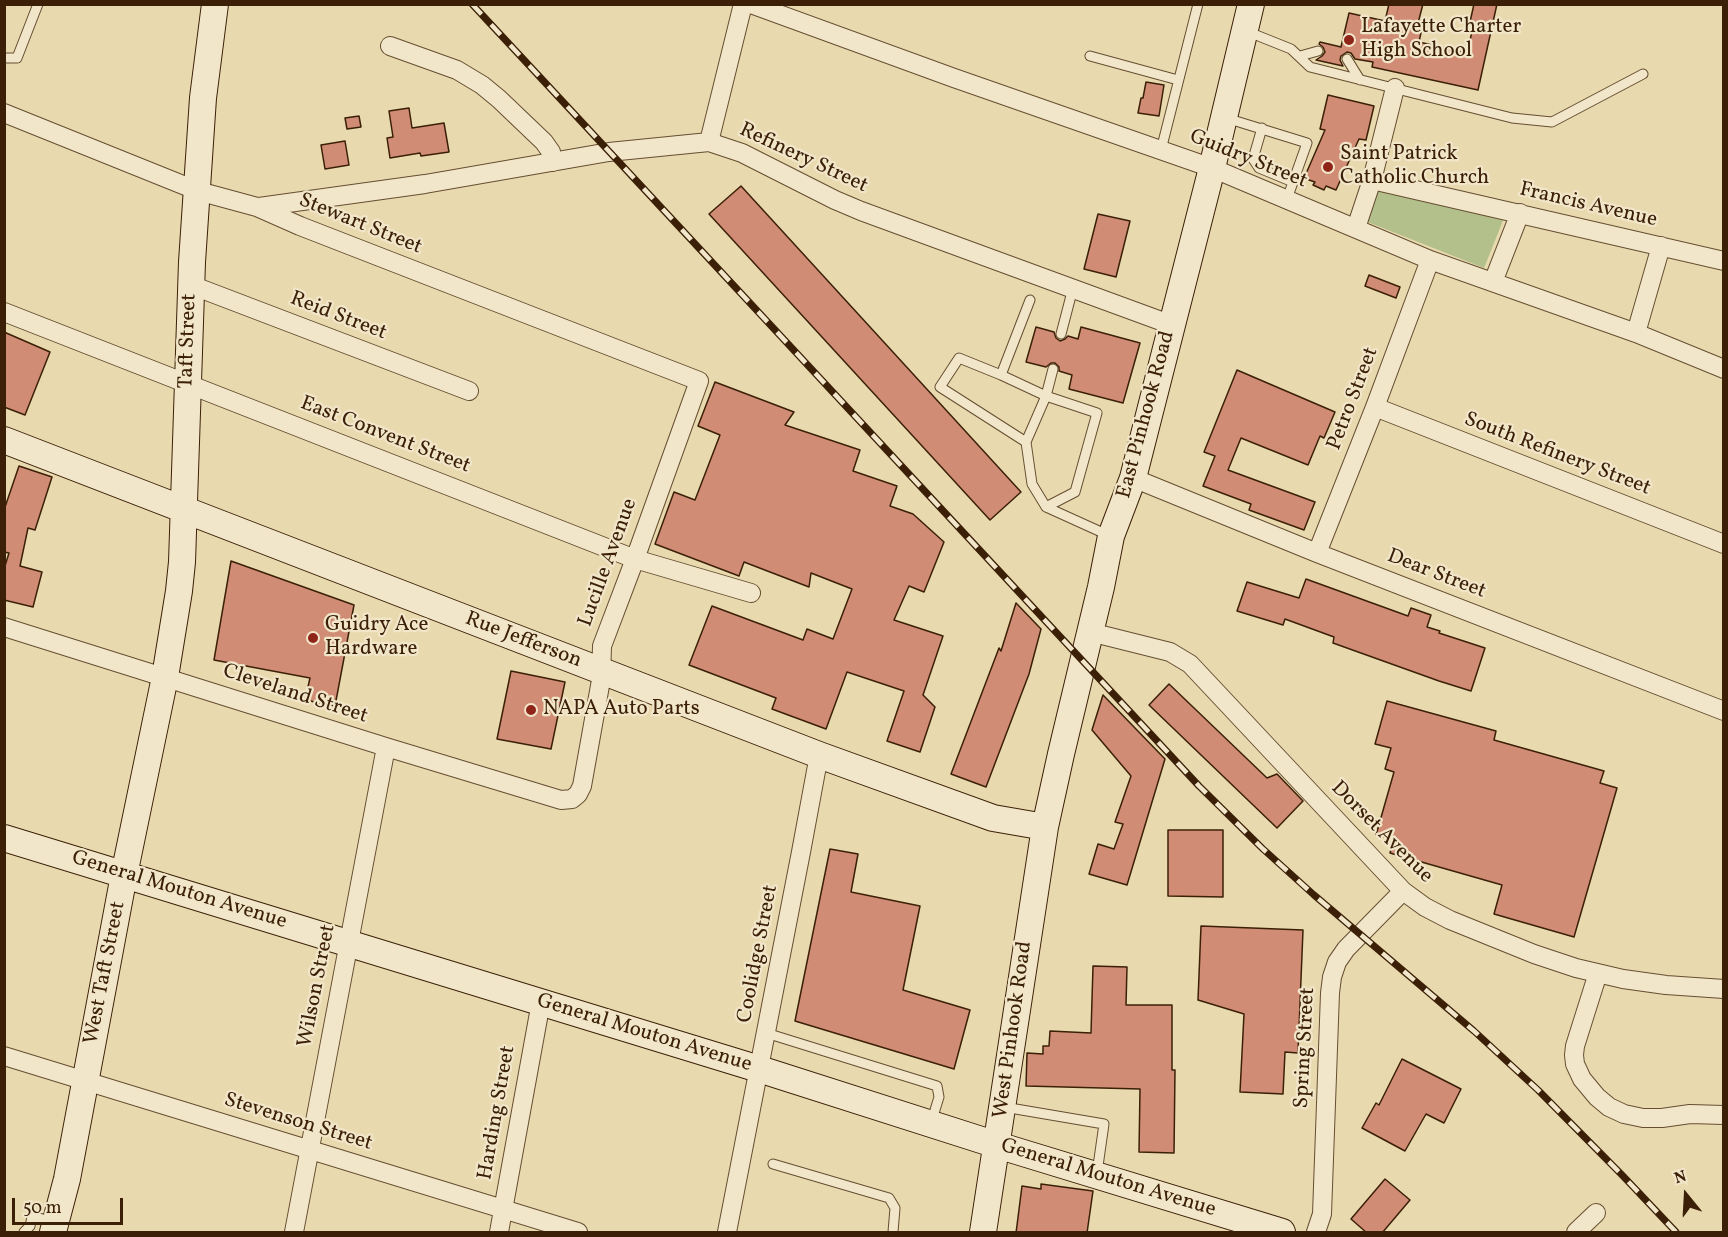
<!DOCTYPE html>
<html>
<head>
<meta charset="utf-8">
<style>
	body { margin:0 }
	#map { position:relative; width:1728px; height:1237px; overflow:hidden; background:#e9d9ae; font-family:Vollkorn,serif }
	canvas { display:block }
	.frame { position:absolute; inset:0; border:6px solid #3b2007; pointer-events:none }
	.north { position:absolute; left:1656px; top:1165px; width:60px; height:60px; -webkit-text-stroke:4px #f1e6ca; paint-order:stroke; rotate:342deg; font-size:16px; font-weight:700; line-height:24px; text-align:center; color:#3b2007 }
	.north::after { content:''; display:block; margin:auto; width:21px; height:27px; background:#3b2007; clip-path:polygon(50% 0,100% 100%,50% 72%,0 100%) }
	.scale { position:absolute; left:12px; top:1198px; width:111px; height:27px; box-sizing:border-box; border:3px solid #3b2007; border-top:0; padding-left:8px; font-size:18px; line-height:21px; white-space:nowrap; color:#3b2007; -webkit-text-stroke:4px #f1e6ca; paint-order:stroke }
</style>
</head>
<body>
<div id="map">
<canvas width="1728" height="1237"></canvas>
<div class="frame"></div>
<div class="north">N</div>
<div class="scale">50 m</div>
</div>
<script>
const context = document.querySelector('canvas').getContext('2d');
context.lineJoin = 'round';
function fill(path, color) { context.fillStyle = color; context.fill(path, 'evenodd'); }
const toPath = rows => new Path2D(rows.map(r => 'M' + r).join(''));
function strokePath(path, color, width, dash) { context.strokeStyle = color; context.lineWidth = width; context.lineCap = dash ? 'butt' : 'round'; context.setLineDash(dash || []); context.stroke(path); }
function write(font, color, halo, rows, align = 'center') {
  context.font = font + ' Vollkorn,serif'; context.lineWidth = 4.5; context.setLineDash([]); context.textBaseline = 'middle'; context.strokeStyle = halo; context.fillStyle = color; for (const [text, x, y, turn = 0] of rows) {
    context.save(); context.translate(x, y); context.rotate((+turn || 0) * Math.PI / 180); context.textAlign = isNaN(turn) ? turn : align; if (halo) context.strokeText(text, 0, 0); context.fillText(text, 0, 0); context.restore();
  }
}
fill(toPath([
	[1376,187,1504,218,1484,268,1365,221]
]), '#b3c08c');
const building = toPath([
	[1389,4,1423,4,1417,27,1422,28,1419,42,1467,53,1474,23,1470,22,1474,4,1497,4,1478,90,1372,67,1373,62,1355,59,1351,53,1347,52,1341,56,1340,60,1343,66,1316,60,1322,56,1325,52,1323,47,1319,44,1320,42,1341,47,1349,13,1385,21,1389,4],
	[1146,82,1164,85,1159,116,1138,113,1141,98,1143,98,1146,82],
	[1328,95,1374,106,1366,140,1359,139,1336,190,1326,186,1324,190,1313,185,1315,182,1306,179,1307,177,1305,176,1325,130,1320,129,1328,95],
	[409,108,412,128,444,123,449,152,421,156,420,153,390,158,387,138,393,137,389,111,409,108],
	[359,116,361,127,347,129,345,118,359,116],
	[345,141,349,165,325,169,321,145,345,141],
	[741,186,1021,492,990,520,709,214,741,186],
	[1098,214,1130,221,1116,277,1084,269,1098,214],
	[1369,275,1400,287,1396,298,1365,286,1369,275],
	[1036,327,1054,332,1056,338,1060,341,1065,339,1068,336,1078,339,1081,327,1140,343,1123,403,1069,389,1072,375,1059,371,1059,367,1055,363,1051,363,1046,367,1026,362,1036,327],
	[4,332,50,352,25,415,4,407,4,332],
	[1237,370,1335,412,1324,438,1320,436,1308,465,1241,438,1228,470,1315,502,1304,530,1249,510,1251,504,1203,486,1215,456,1204,452,1237,370],
	[715,382,794,412,785,425,860,450,853,471,897,486,890,506,913,514,944,542,924,592,909,586,894,620,943,636,923,695,935,707,920,752,887,741,904,691,847,672,826,729,772,709,776,698,689,665,712,606,803,640,807,629,833,639,852,589,811,573,809,587,744,562,739,576,655,544,674,492,695,500,720,435,698,426,715,382],
	[19,466,52,477,35,530,28,528,20,566,42,572,33,607,4,600,4,569,9,553,4,552,4,510,19,466],
	[231,561,354,605,335,706,305,700,310,678,214,660,231,561],
	[1306,579,1408,616,1411,608,1431,615,1427,627,1440,631,1439,633,1485,648,1471,691,1439,681,1333,643,1334,637,1285,619,1283,625,1237,611,1247,582,1299,598,1306,579],
	[1016,603,1041,629,1029,674,986,787,951,774,999,648,1001,651,1016,603],
	[511,671,565,682,551,749,497,739,511,671],
	[1169,684,1267,778,1277,774,1303,801,1277,828,1149,705,1169,684],
	[1103,695,1165,759,1127,885,1089,874,1098,844,1114,849,1123,824,1115,822,1131,776,1092,730,1103,695],
	[1387,701,1496,731,1494,740,1604,771,1600,783,1617,788,1574,937,1494,914,1502,885,1390,853,1392,846,1386,845,1388,838,1376,835,1394,772,1385,769,1391,748,1375,744,1387,701],
	[1168,830,1223,830,1223,897,1168,896,1168,830],
	[830,849,858,854,851,892,920,906,903,990,970,1010,954,1069,795,1021,830,849],
	[1201,926,1303,930,1298,1053,1285,1052,1283,1094,1240,1092,1244,1014,1198,1000,1201,926],
	[1093,966,1127,967,1126,1005,1172,1005,1172,1070,1175,1070,1174,1153,1139,1152,1140,1089,1026,1086,1027,1053,1043,1054,1043,1046,1049,1046,1050,1031,1091,1033,1093,966],
	[1402,1059,1461,1089,1444,1123,1426,1114,1405,1151,1362,1128,1376,1103,1379,1105,1402,1059],
	[1385,1179,1410,1200,1382,1233,1367,1233,1351,1219,1385,1179],
	[1041,1184,1093,1191,1087,1233,1016,1233,1022,1186,1041,1189,1041,1184]
]);
fill(building, '#d08c74');
strokePath(building, '#3b2007', 1.5);
const lane = toPath([
	[1246,31,1291,49,1310,67,1512,118,1552,122,1643,74],
	[1090,56,1178,80],
	[1300,56,1318,51],
	[4,58,17,58,38,4],
	[1347,59,1360,80],
	[1226,118,1307,143,1287,199],
	[1262,128,1253,159,1259,168,1293,182],
	[1161,150,1198,4],
	[1061,334,1073,288],
	[1001,375,1030,300],
	[1026,442,940,387,959,358,1001,375,1046,396,1026,442,1032,484,1046,507,1075,492,1097,413,1046,396,1053,369],
	[1046,507,1110,536],
	[766,1033,937,1086,939,1097,931,1123],
	[1004,1107,1104,1124,1097,1173],
	[773,1164,889,1198,895,1208,893,1232],
	[24,1232,30,1226,32,1217,53,1221]
]);
const street = toPath([
	[751,4,954,78,1212,168,1430,260,1636,333,1724,369],
	[390,46,457,70,482,85,499,99,544,142,551,152,553,162],
	[4,113,198,191,257,207,300,226,699,381,635,559,602,646,601,680,582,786,578,794,572,799,561,800,386,747,4,627],
	[709,142,743,4],
	[1372,180,1724,261],
	[259,207,425,184,609,152,709,142,742,153,835,200,861,211,1172,325],
	[1356,228,1372,180,1395,88],
	[1493,282,1520,213],
	[191,285,469,391],
	[4,312,635,559,751,593],
	[1636,333,1661,246],
	[1375,407,1724,544],
	[1133,478,1317,553,1724,711],
	[1317,553,1375,407,1430,260],
	[1090,632,1170,652,1190,664,1403,891,1425,907,1450,920,1534,954,1576,968,1623,979,1666,985,1724,989],
	[1598,973,1575,1046,1574,1055,1575,1064,1582,1079,1597,1097,1609,1107,1624,1114,1643,1118,1662,1118,1690,1114,1724,1115],
	[4,1056,578,1232],
	[294,1232,386,747],
	[499,1232,541,1002],
	[727,1232,801,852,819,755],
	[1316,1232,1322,1214,1330,993,1332,977,1337,962,1346,949,1403,891],
	[1576,1232,1596,1213]
]);
const secondary = toPath([
	[4,440,819,755,993,818,1045,827],
	[4,838,759,1069,997,1145,1282,1232],
	[53,1232,67,1179,124,875,165,677,179,591,182,562,192,262,203,98,215,4],
	[983,1232,1045,827,1061,754,1101,587,1111,536,1133,478,1212,168,1251,4]
]);
strokePath(lane, '#664e31', 11);
strokePath(street, '#664e31', 20);
strokePath(secondary, '#3b2007', 28);
strokePath(lane, '#f1e6ca', 9);
strokePath(street, '#f1e6ca', 18);
strokePath(secondary, '#f1e6ca', 26);
const rail = toPath([
	[472,4,1199,786,1263,849,1314,895,1474,1031,1538,1090,1623,1176,1676,1232]
]);
strokePath(rail, '#3b2007', 7);
strokePath(rail, '#f1e6ca', 4.5, [14]);
for (const [x, y, r, color] of [
	[1349,40,6,"#8f2418"],
	[1328,167,6,"#8f2418"],
	[313,638,6,"#8f2418"],
	[531,710,6,"#8f2418"]
]) { const dot = new Path2D(); dot.arc(x, y, r, 0, 2 * Math.PI); context.fillStyle = color; context.fill(dot); strokePath(dot, '#f1e6ca', 2); }
write('21px', '#3b2007', '#f1e6ca', [
	["Lafayette Charter",1361,28],
	["High School",1361,52],
	["Saint Patrick",1340,155],
	["Catholic Church",1340,179],
	["Guidry Ace",325,626],
	["Hardware",325,650],
	["NAPA Auto Parts",543,710]
], 'left');
write('21px', '#3b2007', '#f1e6ca', [
	["Refinery Street",803,159,25],
	["Guidry Street",1248,160,22],
	["Francis Avenue",1588,206,13],
	["Stewart Street",360,225,22],
	["Reid Street",338,317,21],
	["Taft Street",189,341,-88],
	["Petro Street",1354,399,-69],
	["East Pinhook Road",1147,415,-75],
	["East Convent Street",385,436,21],
	["South Refinery Street",1557,455,21],
	["Lucille Avenue",609,563,-70],
	["Dear Street",1436,575,21],
	["Rue Jefferson",523,641,21],
	["Cleveland Street",295,695,18],
	["Dorset Avenue",1381,833,45],
	["General Mouton Avenue",179,891,17],
	["Coolidge Street",759,954,-79],
	["West Taft Street",106,973,-79],
	["Wilson Street",318,986,-79],
	["West Pinhook Road",1014,1030,-82],
	["General Mouton Avenue",644,1034,17],
	["Spring Street",1306,1048,-87],
	["Harding Street",498,1113,-80],
	["Stevenson Street",298,1123,17],
	["General Mouton Avenue",1108,1179,17]
]);
</script>
</body>
</html>
